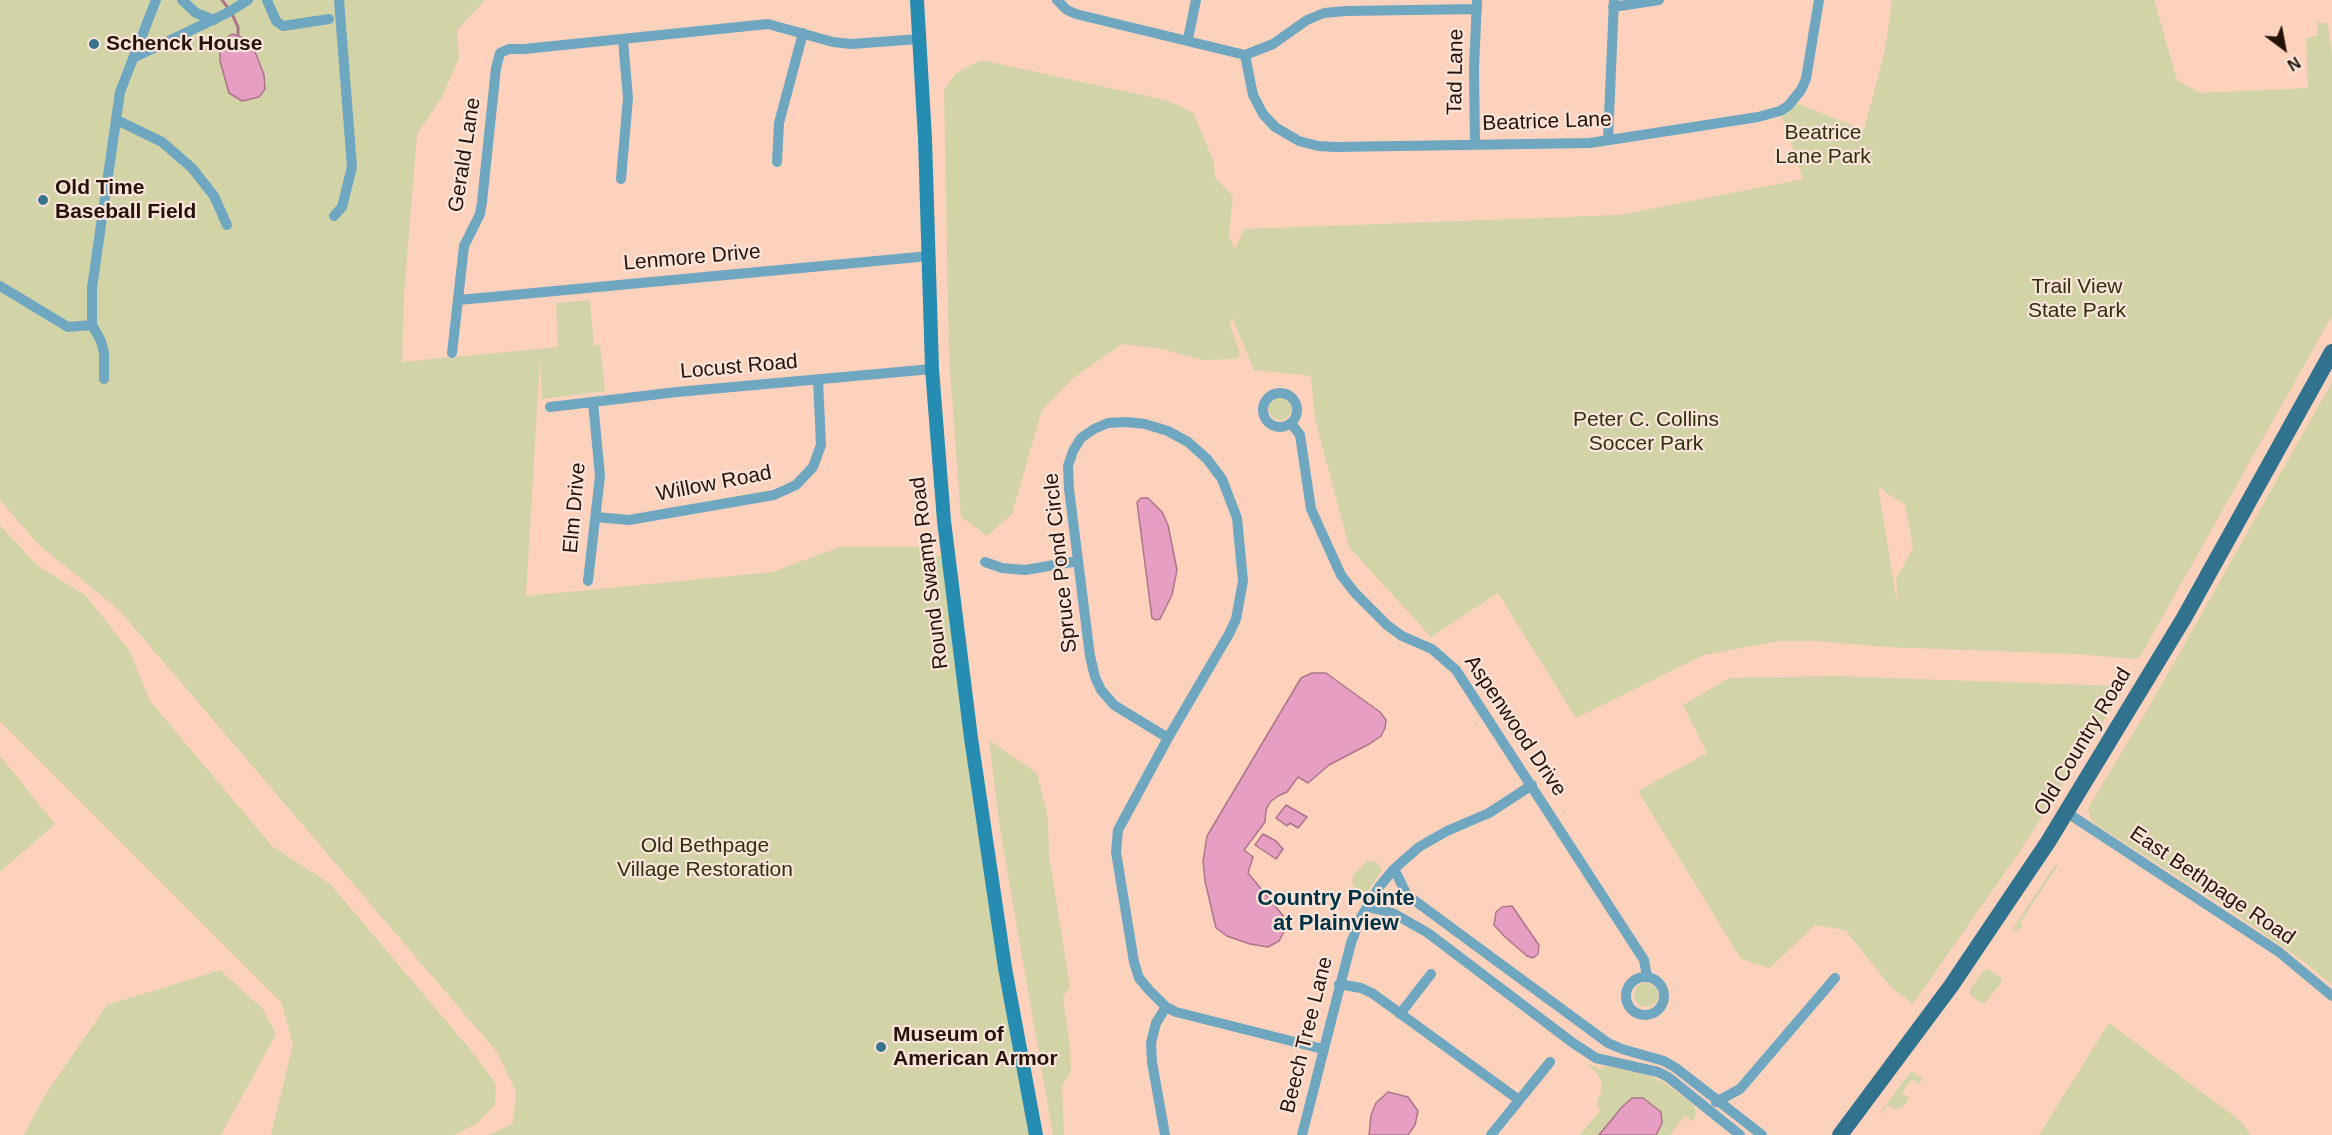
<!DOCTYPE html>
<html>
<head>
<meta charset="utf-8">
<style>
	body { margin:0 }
	#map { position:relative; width:2332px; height:1135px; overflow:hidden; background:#fdd2bc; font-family:Arial,sans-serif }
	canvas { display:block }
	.north { position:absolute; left:2254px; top:18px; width:60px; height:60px; -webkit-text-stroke:4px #fae4d9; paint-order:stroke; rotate:148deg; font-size:16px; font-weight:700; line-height:24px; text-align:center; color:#251309 }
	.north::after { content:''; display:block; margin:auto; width:21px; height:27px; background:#251309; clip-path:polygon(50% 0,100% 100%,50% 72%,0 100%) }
</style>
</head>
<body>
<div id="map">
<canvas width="2332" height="1135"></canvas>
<div class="north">N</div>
</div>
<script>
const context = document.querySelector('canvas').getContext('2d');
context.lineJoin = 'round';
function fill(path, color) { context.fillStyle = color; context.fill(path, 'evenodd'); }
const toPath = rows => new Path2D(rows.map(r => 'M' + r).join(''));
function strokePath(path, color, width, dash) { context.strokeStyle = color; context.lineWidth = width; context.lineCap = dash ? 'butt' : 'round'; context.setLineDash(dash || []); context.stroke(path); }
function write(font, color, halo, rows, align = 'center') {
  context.font = font + ' Arial,sans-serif'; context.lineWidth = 4.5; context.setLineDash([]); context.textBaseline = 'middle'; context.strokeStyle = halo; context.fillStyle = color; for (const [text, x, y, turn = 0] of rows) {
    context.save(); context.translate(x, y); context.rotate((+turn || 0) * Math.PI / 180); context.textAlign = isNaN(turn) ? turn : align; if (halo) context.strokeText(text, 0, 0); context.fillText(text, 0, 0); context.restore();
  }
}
fill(toPath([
	[0,0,485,0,457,30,459,58,442,97,417,134,404,295,402,362,558,347,556,303,590,300,594,345,600,345,605,391,542,399,540,359,526,596,772,572,840,547,930,547,934,556,946,555,1032,1135,489,1135,513,1123,516,1092,497,1052,119,610,38,544,0,500],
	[1892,0,2154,0,2177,80,2200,93,2308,88,2306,38,2317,36,2317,22,2328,24,2332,55,2332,316,2140,657,2135,659,2076,654,1886,647,1816,641,1779,641,1704,655,1576,718,1498,593,1431,637,1349,547,1315,419,1311,376,1254,370,1232,317,1230,326,1240,353,1237,359,1203,360,1162,349,1122,344,1072,379,1042,410,1012,514,987,536,961,517,949,357,944,90,955,74,981,60,1165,100,1193,112,1214,162,1215,178,1233,196,1229,236,1235,249,1244,229,1620,215,1803,179,1780,111,1793,102,1864,130,1885,50],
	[1878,485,1887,494,1905,504,1913,548,1896,579,1898,598,1896,597],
	[2332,382,2332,985,2307,964,2228,909,2095,824,2091,819,2088,808,2149,707],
	'1269 409a11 11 0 1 1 22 0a11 11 0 1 1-22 0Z',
	[0,525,37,565,86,596,129,650,150,701,272,846,330,884,475,1055,496,1084,495,1105,476,1124,454,1135,271,1135,293,1044,281,1002,0,721],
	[1834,676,2118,686,2121,694,2020,851,1913,1004,1890,986,1845,930,1815,925,1770,968,1741,959,1638,791,1707,753,1683,705,1729,678],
	[989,740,1037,773,1048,818,1049,855,1070,987,1063,997,1070,1048,1071,1071,1062,1087,1064,1135,1053,1135,1000,829],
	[0,756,55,824,0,872],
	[1367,861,1377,862,1382,870,1368,891,1360,894,1354,890,1352,881,1354,874],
	[2056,864,2058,865,2020,923,2023,926,2016,931,2012,930],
	[1987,969,2001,978,2002,982,1984,1004,1971,996,1969,991,1983,971],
	[220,970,263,1009,276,1034,221,1135,24,1135,45,1095,107,1005],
	'1634 995a12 12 0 1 1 24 0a12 12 0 1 1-24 0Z',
	[2109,1023,2242,1122,2250,1135,2039,1135],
	[1586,1063,1602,1070,1604,1066,1648,1075,1665,1083,1694,1105,1696,1113,1694,1120,1692,1121,1685,1116,1670,1135,1580,1135,1601,1109,1596,1105,1601,1091,1602,1084,1599,1076],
	[1911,1071,1923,1079,1919,1084,1912,1079,1902,1093,1909,1098,1902,1108,1895,1109,1888,1105,1881,1114,1880,1113]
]), '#d2d3a7');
const water = toPath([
	[232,34,247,39,256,54,264,75,265,89,259,97,242,101,229,93,220,61,220,42,232,34],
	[1141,498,1148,498,1162,512,1168,525,1177,570,1172,595,1160,619,1156,620,1152,618,1138,510,1137,502,1141,498],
	[1312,673,1326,673,1380,712,1386,720,1385,728,1381,736,1371,743,1329,765,1308,783,1298,777,1287,792,1278,796,1270,802,1266,810,1265,822,1244,850,1253,857,1248,873,1285,918,1285,930,1279,941,1268,947,1250,944,1227,936,1216,928,1205,881,1203,861,1207,836,1301,678,1312,673],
	[1286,805,1307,817,1298,828,1290,823,1287,826,1276,818,1286,805],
	[1263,834,1276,841,1283,849,1276,859,1255,845,1263,834],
	[1512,906,1539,945,1538,954,1533,958,1527,956,1504,936,1494,925,1496,912,1502,907,1512,906],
	[1388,1092,1408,1097,1418,1111,1415,1125,1408,1135,1369,1135,1371,1115,1376,1103,1388,1092],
	[1632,1098,1643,1098,1661,1112,1662,1123,1656,1135,1599,1135,1622,1107,1632,1098]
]);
fill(water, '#e69fc2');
strokePath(water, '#ac758a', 1.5);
strokePath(toPath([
	[222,0,228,8],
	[232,14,238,27,238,36]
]), '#ac758a', 3);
strokePath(toPath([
	[182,0,196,13,214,20],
	[267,0,276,21,283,26,329,19],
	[1057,0,1067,10,1076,14,1245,55,1273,44,1307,20,1324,13,1346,11,1477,9],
	[1613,7,1659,0],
	[1188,39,1196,0],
	[1245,55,1253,95,1263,114,1275,127,1299,141,1318,146,1335,147,1590,143,1758,117,1780,111,1788,106,1801,90,1806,79,1819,0],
	[133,58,227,13,248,0],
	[117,120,162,142,192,168,214,196,227,225],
	[1608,140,1614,0],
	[1475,145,1474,68,1477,0],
	[777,162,779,123,803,33],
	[621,179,628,98,623,40],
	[334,216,342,207,352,167,339,0],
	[0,286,68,327,92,325],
	[459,300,929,256],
	[452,353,464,246,480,214,482,202,496,68,500,53,509,49,524,49,768,24,833,42,851,44,919,39],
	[104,379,104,353,101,341,92,325,92,288,120,92,156,0],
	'1263 410a17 17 0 1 1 34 0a17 17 0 1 1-34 0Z',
	[550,407,677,392,932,369],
	[1291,423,1300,435,1311,509,1341,575,1355,593,1387,625,1402,636,1432,649,1456,670,1644,960,1647,977],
	[596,517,629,520,774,495,796,485,813,467,821,445,818,380],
	[985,562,1002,568,1025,570,1078,561],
	[588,581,600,476,593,402],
	[1168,738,1114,705,1101,690,1095,677,1090,656,1069,489,1068,466,1073,451,1081,438,1094,429,1108,423,1127,422,1145,424,1168,431,1188,442,1207,459,1222,479,1237,518,1243,581,1236,619,1229,634,1168,738,1118,830,1116,852,1134,962,1139,978,1149,990,1166,1007,1176,1012,1323,1049],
	[2066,812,2279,952,2332,996],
	[1394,869,1407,895,1608,1043,1622,1049,1664,1061,1676,1068,1762,1135],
	[1367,907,1393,913,1428,933,1573,1043,1596,1058,1658,1072,1668,1077,1740,1135],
	'1626 996a19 19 0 1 1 38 0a19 19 0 1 1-38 0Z',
	[1339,984,1361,988,1372,993,1519,1100],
	[1400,1014,1431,974],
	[1716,1102,1740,1089,1835,978],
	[1165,1135,1152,1062,1151,1043,1156,1023,1166,1007],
	[1302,1135,1351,943,1361,917,1379,887,1394,869,1419,847,1447,831,1489,813,1532,785],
	[1491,1135,1550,1062]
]), '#6fa7c1', 10);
strokePath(toPath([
	[917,0,925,139,932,369,944,521,971,738,1005,968,1036,1135]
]), '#278cb2', 14);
strokePath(toPath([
	[1840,1135,1951,986,2048,842,2184,618,2332,352]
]), '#31738f', 16);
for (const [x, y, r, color] of [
	[94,44,6,"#39738c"],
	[43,200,6,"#39738c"],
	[881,1047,6,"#39738c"]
]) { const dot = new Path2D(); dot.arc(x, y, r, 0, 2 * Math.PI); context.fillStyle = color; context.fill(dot); strokePath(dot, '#fae4d9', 2); }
write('bold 21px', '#251309', '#fae4d9', [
	["Schenck House",106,44],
	["Old Time",55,188],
	["Baseball Field",55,212],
	["Museum of",893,1035],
	["American Armor",893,1059]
], 'left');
write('21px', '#251309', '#fae4d9', [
	["Tad Lane",1456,72,-89],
	["Beatrice Lane",1547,122,-2],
	["Gerald Lane",465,155,-81],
	["Lenmore Drive",692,258,-5],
	["Locust Road",739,367,-5],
	["Willow Road",714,484,-11],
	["Elm Drive",575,508,-85],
	["Spruce Pond Circle",1061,563,-96],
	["Round Swamp Road",930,573,-97],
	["Aspenwood Drive",1515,726,56],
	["Old Country Road",2083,742,-59],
	["East Bethpage Road",2212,886,34],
	["Beech Tree Lane",1307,1035,-76]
]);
write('21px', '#30300f', '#fae4d9', [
	["Beatrice",1823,133],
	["Lane Park",1823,157],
	["Trail View",2077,287],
	["State Park",2077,311],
	["Peter C. Collins",1646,420],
	["Soccer Park",1646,444],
	["Old Bethpage",705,846],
	["Village Restoration",705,870]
]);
write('bold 22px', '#003345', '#fae4d9', [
	["Country Pointe",1336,899],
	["at Plainview",1336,924]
]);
</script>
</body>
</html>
